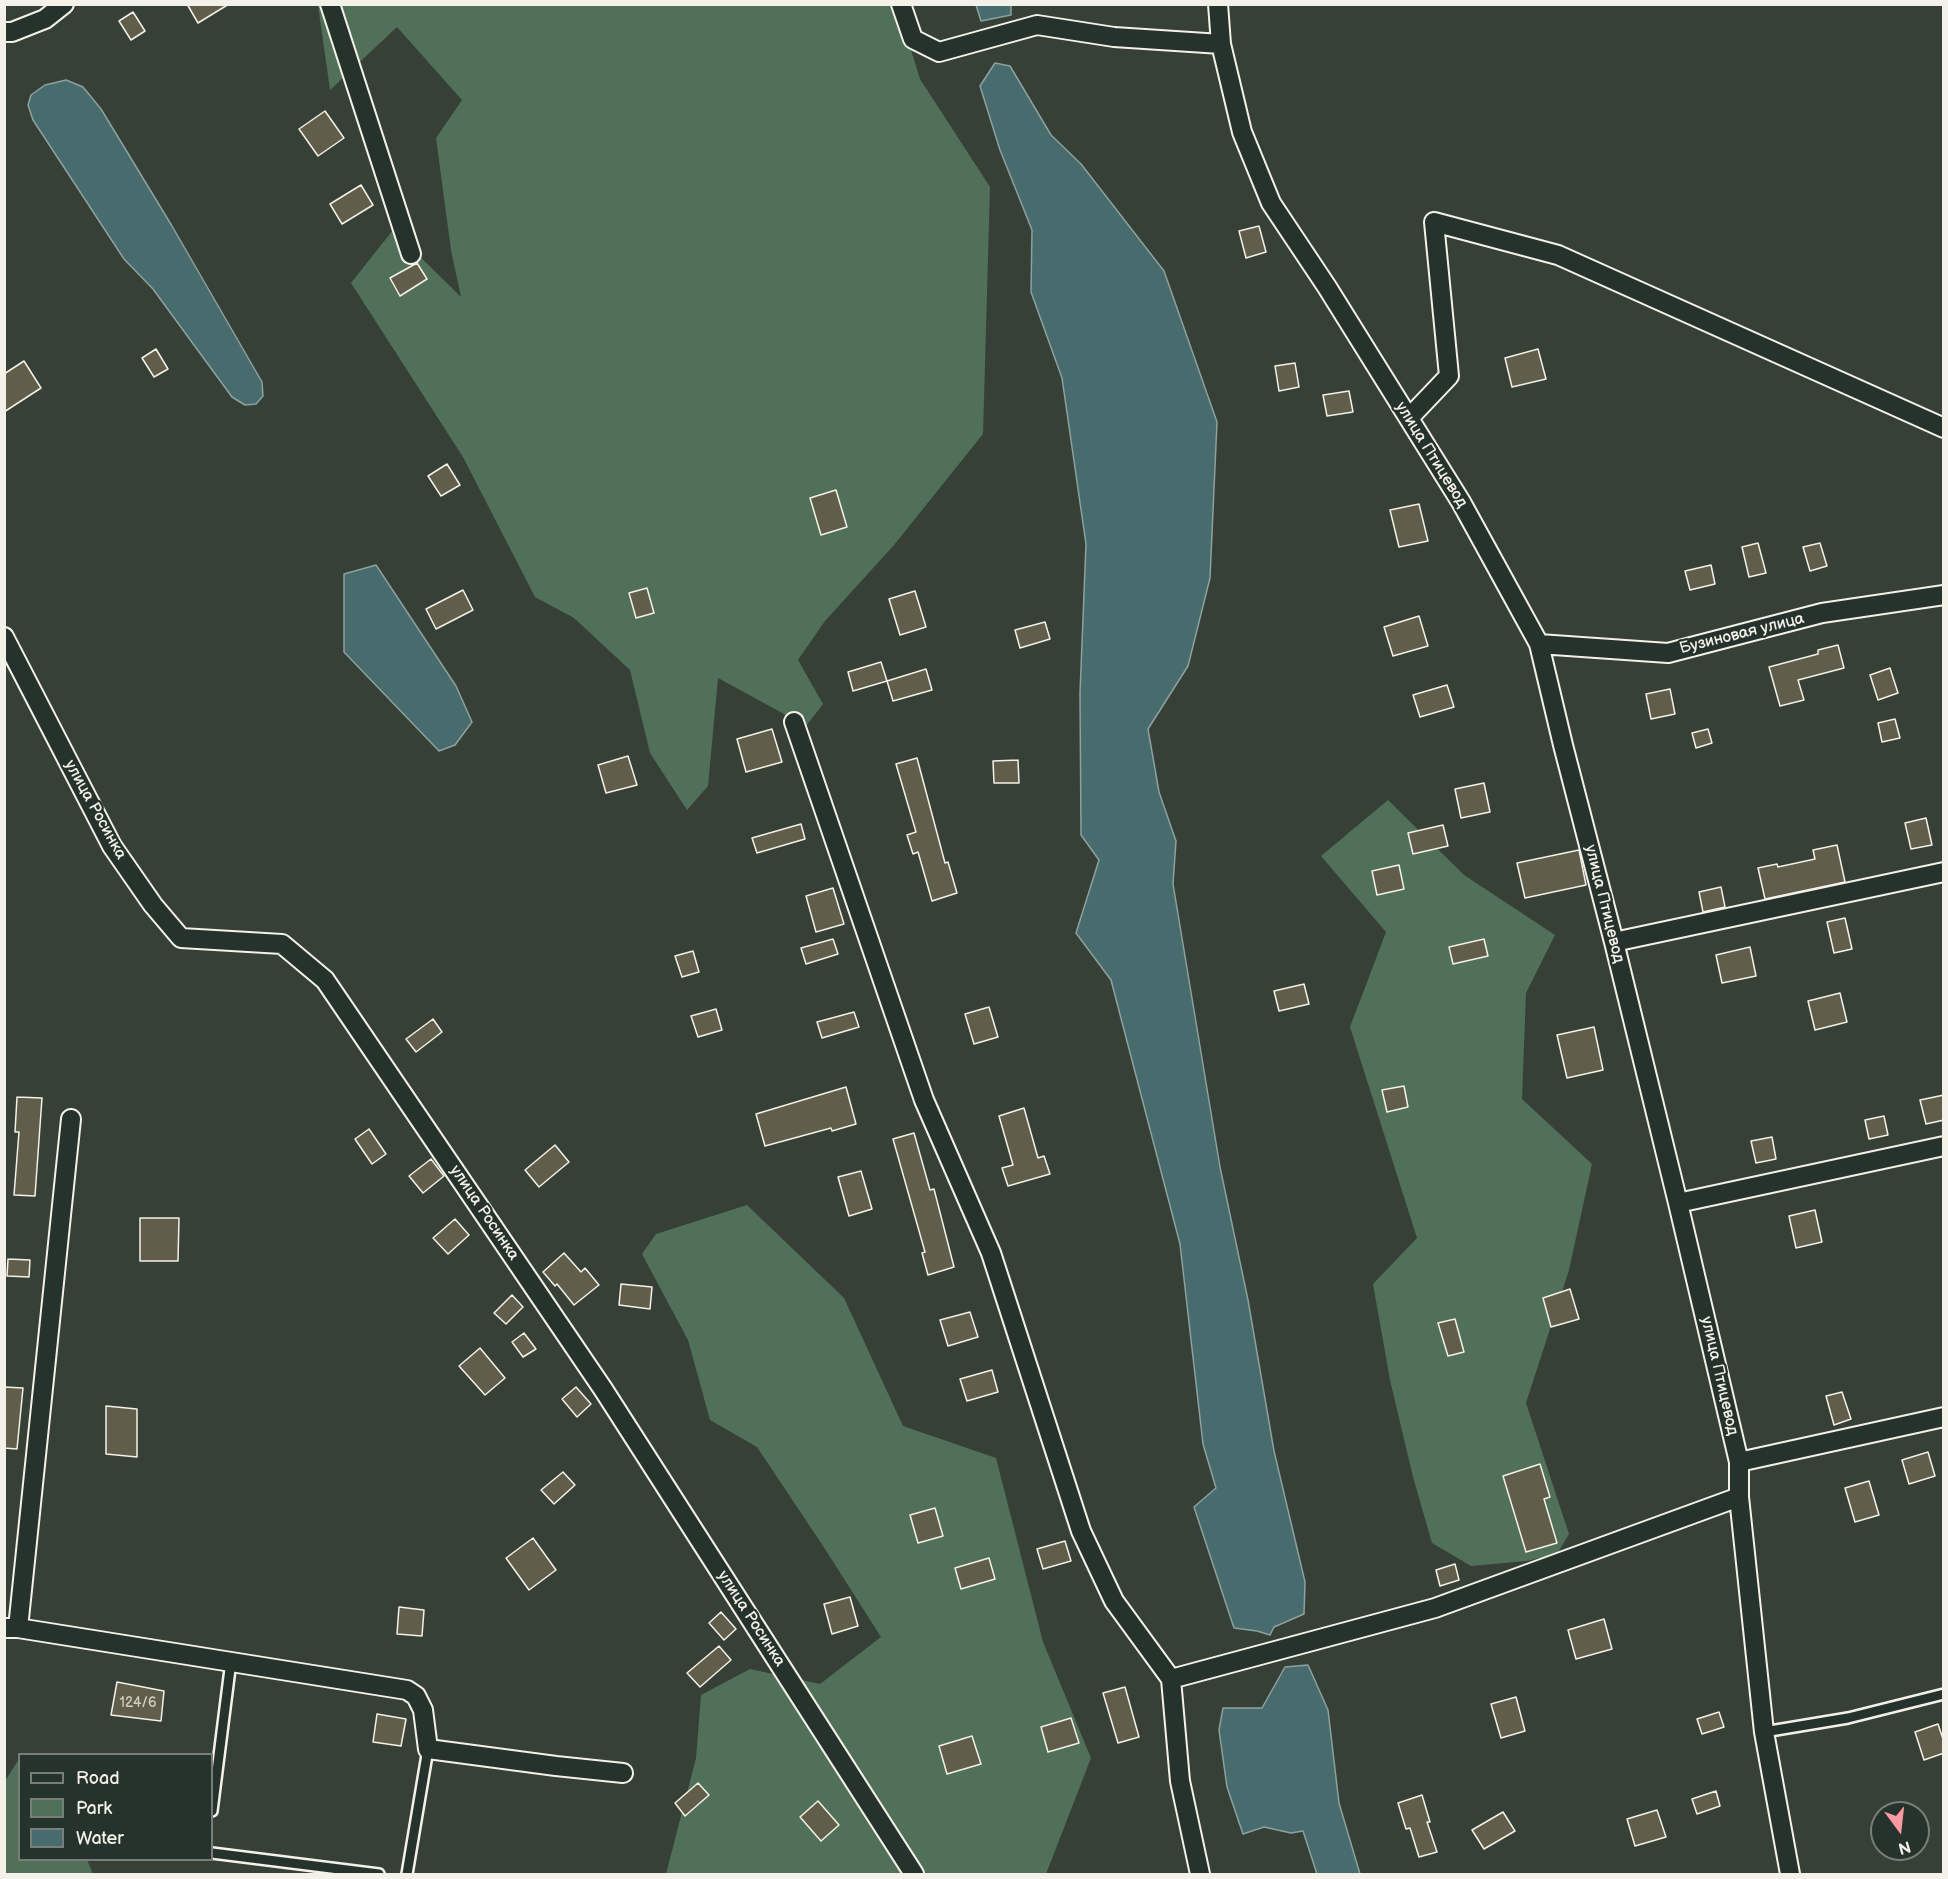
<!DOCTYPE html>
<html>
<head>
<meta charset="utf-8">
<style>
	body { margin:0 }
	#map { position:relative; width:1948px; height:1879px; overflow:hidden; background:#374036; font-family:"Balsamiq Sans",sans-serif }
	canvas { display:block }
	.frame { position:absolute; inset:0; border:6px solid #f4f1e8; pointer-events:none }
	.legend { position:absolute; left:18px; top:1753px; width:195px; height:108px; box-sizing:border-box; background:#26332d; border:2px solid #787f78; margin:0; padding:8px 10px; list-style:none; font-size:18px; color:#f4f1e8 }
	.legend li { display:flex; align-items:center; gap:12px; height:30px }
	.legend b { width:30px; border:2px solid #787f78 }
	.north { position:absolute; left:1870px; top:1801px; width:60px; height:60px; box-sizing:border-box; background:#26332d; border:2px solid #787f78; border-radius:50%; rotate:165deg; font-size:16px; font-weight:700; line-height:24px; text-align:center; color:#f4f1e8 }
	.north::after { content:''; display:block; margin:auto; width:21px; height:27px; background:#ff9aa2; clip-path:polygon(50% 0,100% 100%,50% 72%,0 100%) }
</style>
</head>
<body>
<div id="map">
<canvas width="1948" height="1879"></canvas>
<div class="frame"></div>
<ul class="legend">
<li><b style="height:8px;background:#26332d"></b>Road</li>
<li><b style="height:16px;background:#517059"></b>Park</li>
<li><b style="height:16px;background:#486b6d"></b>Water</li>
</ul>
<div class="north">N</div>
</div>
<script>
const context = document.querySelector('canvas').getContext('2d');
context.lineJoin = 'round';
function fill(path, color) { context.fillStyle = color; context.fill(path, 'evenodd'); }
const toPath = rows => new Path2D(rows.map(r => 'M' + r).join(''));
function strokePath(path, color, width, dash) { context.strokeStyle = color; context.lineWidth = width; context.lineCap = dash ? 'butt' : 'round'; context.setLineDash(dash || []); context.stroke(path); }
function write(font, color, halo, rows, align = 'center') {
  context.font = font + ' "Balsamiq Sans",sans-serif'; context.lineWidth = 4.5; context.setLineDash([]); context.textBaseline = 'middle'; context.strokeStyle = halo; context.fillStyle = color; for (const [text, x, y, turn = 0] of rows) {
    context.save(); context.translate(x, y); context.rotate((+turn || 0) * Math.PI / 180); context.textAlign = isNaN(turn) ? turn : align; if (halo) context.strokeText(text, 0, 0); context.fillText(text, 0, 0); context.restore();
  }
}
fill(toPath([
	[318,5,897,5,920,79,990,187,983,434,894,545,825,621,798,660,823,704,806,726,718,678,708,786,687,810,650,753,630,670,574,618,535,597,463,457,351,283,393,230,461,297,451,250,436,138,462,100,397,27,330,90],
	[1388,800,1464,875,1555,935,1526,993,1522,1099,1592,1164,1569,1270,1526,1403,1569,1534,1557,1554,1527,1561,1471,1566,1432,1543,1413,1477,1390,1380,1373,1284,1417,1238,1350,1027,1386,932,1321,856],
	[747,1205,844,1298,903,1426,996,1458,1043,1642,1091,1758,1046,1874,666,1874,696,1758,701,1695,750,1669,820,1684,881,1637,825,1549,757,1447,710,1420,688,1340,642,1254,656,1234],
	[19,1759,20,1860,87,1860,93,1874,5,1874,5,1781]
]), '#517059');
const water = toPath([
	[976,5,1011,5,1011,15,981,21,976,5],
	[995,63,1010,66,1051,135,1081,164,1164,271,1217,422,1210,578,1188,666,1148,729,1159,792,1176,841,1173,884,1220,1167,1248,1300,1274,1451,1305,1582,1304,1614,1274,1627,1270,1635,1257,1631,1234,1628,1194,1507,1216,1488,1203,1444,1180,1244,1111,980,1076,933,1099,860,1081,835,1080,693,1086,544,1062,378,1031,292,1032,230,1000,150,980,86,995,63],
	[66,80,83,87,101,109,172,226,262,382,263,396,256,404,245,405,232,397,153,289,124,259,33,120,28,105,31,95,45,85,66,80],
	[376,565,456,686,472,722,455,745,439,751,344,652,344,574,376,565],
	[1308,1665,1328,1710,1339,1803,1360,1874,1317,1874,1303,1831,1291,1833,1264,1827,1243,1834,1227,1787,1219,1730,1223,1708,1262,1708,1285,1667,1308,1665]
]);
fill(water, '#486b6d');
strokePath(water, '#8da19e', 1.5);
const building = toPath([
	[187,4,229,4,198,23,187,4],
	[133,12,145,31,131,40,119,21,133,12],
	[325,111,344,138,318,156,299,129,325,111],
	[361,185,373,205,342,224,330,204,361,185],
	[1259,226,1266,252,1246,258,1239,231,1259,226],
	[417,263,427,279,400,296,390,278,417,263],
	[156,349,168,369,154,377,142,358,156,349],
	[1538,349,1546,379,1512,387,1505,358,1538,349],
	[24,361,41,388,4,412,4,374,24,361],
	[1295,363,1299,387,1279,391,1275,366,1295,363],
	[1349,391,1353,412,1327,416,1323,395,1349,391],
	[447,464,460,485,441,496,428,476,447,464],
	[836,490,847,527,821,535,810,498,836,490],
	[1419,504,1428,541,1399,547,1390,510,1419,504],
	[1758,543,1766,573,1749,577,1742,547,1758,543],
	[1820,543,1827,566,1810,571,1803,547,1820,543],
	[1711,565,1715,584,1690,590,1685,571,1711,565],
	[647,588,654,613,636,618,629,593,647,588],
	[463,590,473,610,436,629,426,609,463,590],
	[915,591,926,627,900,635,889,599,915,591],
	[1419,616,1428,646,1393,656,1384,627,1419,616],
	[1045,622,1050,639,1020,648,1015,630,1045,622],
	[1838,645,1844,668,1798,680,1804,700,1780,706,1769,667,1818,654,1818,650,1838,645],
	[881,662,887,681,853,691,848,672,881,662],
	[1890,668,1898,693,1878,700,1870,675,1890,668],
	[926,669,932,690,893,701,887,681,926,669],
	[1447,685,1454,707,1420,717,1413,695,1447,685],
	[1670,689,1675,714,1651,719,1646,694,1670,689],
	[1895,719,1900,738,1882,742,1878,723,1895,719],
	[772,729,782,762,746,772,737,739,772,729],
	[1708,729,1712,743,1696,748,1692,733,1708,729],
	[628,756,637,785,606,793,598,765,628,756],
	[917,758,945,863,948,862,957,893,932,901,918,852,913,854,907,835,916,832,896,764,917,758],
	[1018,760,1019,783,994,783,993,761,1018,760],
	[1484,783,1490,812,1461,818,1455,789,1484,783],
	[1926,818,1932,845,1911,849,1905,823,1926,818],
	[801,824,805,839,757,853,752,838,801,824],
	[1443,825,1448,846,1413,854,1408,833,1443,825],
	[1837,845,1845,882,1765,899,1758,868,1777,864,1778,867,1815,859,1813,850,1837,845],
	[1579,850,1586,885,1525,898,1517,863,1579,850],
	[1399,865,1404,889,1377,895,1372,871,1399,865],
	[1721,887,1725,907,1703,912,1699,892,1721,887],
	[833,888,844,924,816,932,806,896,833,888],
	[1845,918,1852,949,1834,953,1827,922,1845,918],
	[833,939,838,954,806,964,801,948,833,939],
	[1484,939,1488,956,1453,964,1449,947,1484,939],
	[1750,947,1756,976,1722,983,1716,955,1750,947],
	[693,951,699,972,682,977,675,956,693,951],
	[1304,984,1309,1004,1279,1011,1274,991,1304,984],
	[1840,993,1847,1022,1815,1030,1808,1001,1840,993],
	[989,1007,998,1037,974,1044,965,1014,989,1007],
	[716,1009,722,1030,698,1037,691,1016,716,1009],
	[854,1012,859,1027,822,1038,817,1022,854,1012],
	[433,1019,442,1032,416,1052,406,1039,433,1019],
	[1594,1027,1603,1070,1567,1078,1557,1035,1594,1027],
	[1404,1086,1408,1107,1387,1112,1382,1090,1404,1086],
	[846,1087,856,1124,832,1131,831,1128,765,1146,756,1114,846,1087],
	[1944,1095,1944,1120,1926,1124,1920,1100,1944,1095],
	[17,1097,42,1098,35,1196,14,1195,19,1132,15,1132,17,1097],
	[1024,1108,1038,1158,1044,1156,1050,1174,1008,1186,1002,1168,1013,1165,999,1116,1024,1108],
	[1884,1116,1888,1135,1869,1139,1865,1120,1884,1116],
	[369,1129,386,1154,372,1164,355,1139,369,1129],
	[914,1133,930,1190,934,1189,954,1267,928,1275,922,1253,925,1252,893,1139,914,1133],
	[1772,1137,1776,1159,1756,1163,1751,1141,1772,1137],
	[555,1145,569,1162,539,1187,525,1170,555,1145],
	[431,1159,444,1176,423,1193,409,1176,431,1159],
	[861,1171,872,1209,849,1216,838,1177,861,1171],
	[1815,1210,1822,1242,1796,1248,1789,1216,1815,1210],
	[140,1218,179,1218,178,1261,140,1261,140,1218],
	[455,1219,469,1235,448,1254,433,1238,455,1219],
	[564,1253,581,1272,585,1268,599,1285,574,1305,557,1284,555,1286,543,1272,564,1253],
	[8,1259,30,1260,29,1277,7,1276,8,1259],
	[621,1284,652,1287,650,1309,619,1305,621,1284],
	[1570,1289,1579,1319,1551,1327,1543,1298,1570,1289],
	[512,1295,523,1307,506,1324,494,1313,512,1295],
	[970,1312,978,1337,948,1346,940,1320,970,1312],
	[1455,1319,1464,1352,1448,1356,1438,1323,1455,1319],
	[524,1333,536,1349,523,1357,512,1342,524,1333],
	[480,1348,505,1378,485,1395,459,1366,480,1348],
	[992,1370,998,1392,967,1401,960,1379,992,1370],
	[4,1387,23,1388,17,1449,4,1448,4,1387],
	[576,1387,591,1404,577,1417,562,1399,576,1387],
	[1842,1392,1851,1419,1834,1425,1826,1396,1842,1392],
	[106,1406,137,1409,137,1457,106,1454,106,1406],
	[1928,1452,1935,1476,1909,1484,1902,1460,1928,1452],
	[1540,1464,1550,1497,1544,1499,1557,1543,1526,1552,1503,1476,1540,1464],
	[563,1472,575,1485,554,1504,541,1490,563,1472],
	[1869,1481,1879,1515,1855,1522,1845,1488,1869,1481],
	[935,1508,943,1536,918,1543,910,1515,935,1508],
	[533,1538,556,1570,529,1590,506,1558,533,1538],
	[1065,1541,1071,1561,1043,1569,1037,1549,1065,1541],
	[989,1558,995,1579,961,1589,955,1568,989,1558],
	[1455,1564,1459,1580,1440,1586,1436,1570,1455,1564],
	[850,1597,858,1626,832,1634,824,1604,850,1597],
	[399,1607,424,1610,422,1636,397,1634,399,1607],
	[721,1612,736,1629,724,1640,709,1623,721,1612],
	[1604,1619,1612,1649,1576,1659,1568,1630,1604,1619],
	[719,1646,731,1660,700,1687,687,1673,719,1646],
	[117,1682,164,1691,161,1721,111,1715,117,1682],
	[1125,1687,1139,1737,1118,1743,1103,1693,1125,1687],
	[1516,1697,1525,1731,1501,1738,1491,1704,1516,1697],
	[1719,1712,1724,1727,1702,1734,1697,1719,1719,1712],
	[377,1714,406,1719,401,1746,373,1742,377,1714],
	[1071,1718,1079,1743,1048,1752,1041,1727,1071,1718],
	[1938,1724,1944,1742,1944,1753,1924,1760,1915,1732,1938,1724],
	[972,1736,981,1764,947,1774,939,1746,972,1736],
	[698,1783,709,1795,685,1816,675,1803,698,1783],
	[1716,1791,1720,1806,1697,1814,1692,1799,1716,1791],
	[1422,1795,1430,1822,1427,1822,1437,1852,1419,1857,1410,1828,1406,1829,1398,1803,1422,1795],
	[818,1801,839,1825,821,1841,800,1817,818,1801],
	[1657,1810,1666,1837,1635,1846,1627,1819,1657,1810],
	[1503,1812,1515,1831,1484,1849,1472,1830,1503,1812]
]);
fill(building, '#605e4a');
strokePath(building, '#f4f1e8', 1.5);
const lane = toPath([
	[1764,1732,1848,1718,1944,1694],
	[212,1811,231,1661],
	[212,1853,379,1874],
	[407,1874,428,1749]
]);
const street = toPath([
	[330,4,411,254],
	[901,4,913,39,939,52,1037,25,1114,37,1221,44],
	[1218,4,1221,44,1242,132,1271,203,1327,287,1461,502,1539,644,1563,745,1614,942,1678,1203,1739,1462,1739,1497,1764,1732,1790,1874],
	[4,32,12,32,45,19,64,4],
	[1409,418,1449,376,1434,222,1558,255,1944,428],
	[4,637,112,846,153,905,181,938,282,944,325,980,603,1389,914,1874],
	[1539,644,1668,653,1822,613,1944,595],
	[794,722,924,1100,991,1253,1081,1531,1114,1601,1171,1679,1180,1781,1200,1874],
	[1614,942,1944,872],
	[1678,1203,1944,1146],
	[1739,1462,1944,1417],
	[4,1628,18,1628,407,1690,416,1696,423,1710,428,1749,556,1766,623,1773],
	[18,1628,71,1119],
	[1171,1679,1435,1608,1739,1497]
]);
strokePath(lane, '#f4f1e8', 14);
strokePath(street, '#f4f1e8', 22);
strokePath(lane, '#26332d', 9);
strokePath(street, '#26332d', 18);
write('14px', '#cfccc0', null, [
	["124/6",138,1703]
]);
write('16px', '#f4f1e8', '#26332d', [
	["улица Птицевод",1431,455,58],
	["Бузиновая улица",1742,634,-14],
	["улица Росинка",95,810,61],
	["улица Птицевод",1604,904,76],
	["улица Росинка",484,1213,56],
	["улица Птицевод",1719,1376,77],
	["улица Росинка",751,1619,57]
]);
</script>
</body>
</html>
